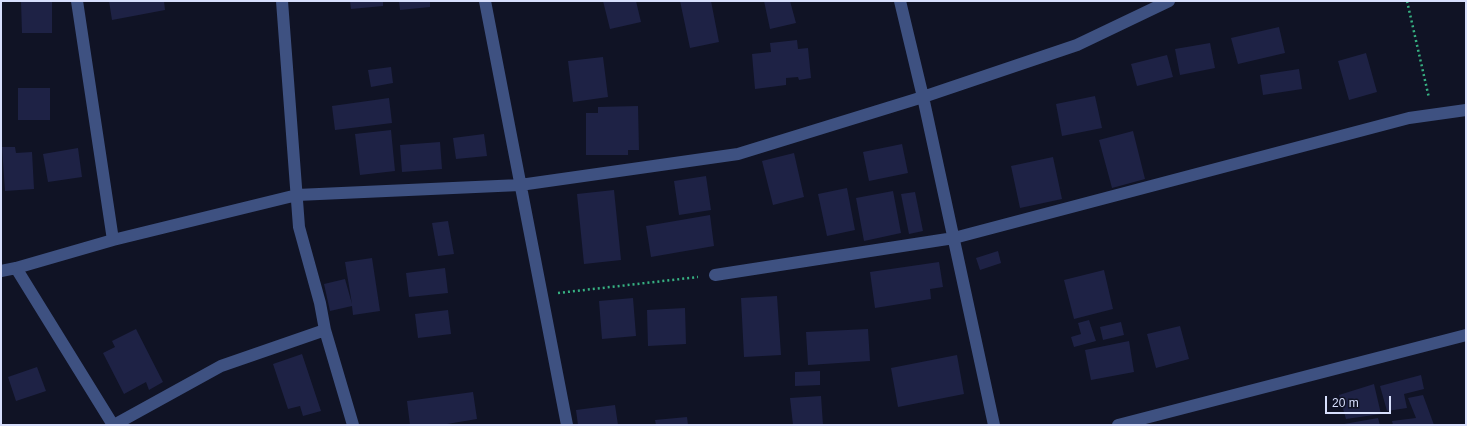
<!DOCTYPE html>
<html>
<head>
<meta charset="utf-8">
<style>
	body { margin:0 }
	#map { position:relative; width:1467px; height:426px; overflow:hidden; background:#101325; font-family:Helvetica,sans-serif }
	canvas { display:block }
	.frame { position:absolute; inset:0; border:2px solid #d7dffd; pointer-events:none }
	.scale { position:absolute; left:1325px; top:396px; width:66px; height:18px; box-sizing:border-box; border:2px solid #d7dffd; border-top:0; padding-left:5px; font-size:12px; line-height:14px; white-space:nowrap; color:#d7dffd; -webkit-text-stroke:3px #101325; paint-order:stroke }
</style>
</head>
<body>
<div id="map">
<canvas width="1467" height="426"></canvas>
<div class="frame"></div>
<div class="scale">20 m</div>
</div>
<script>
const context = document.querySelector('canvas').getContext('2d');
context.lineJoin = 'round';
function fill(path, color) { context.fillStyle = color; context.fill(path, 'evenodd'); }
const toPath = rows => new Path2D(rows.map(r => 'M' + r).join(''));
function strokePath(path, color, width, dash) { context.strokeStyle = color; context.lineWidth = width; context.lineCap = dash ? 'butt' : 'round'; context.setLineDash(dash || []); context.stroke(path); }
fill(toPath([
	[21,1,52,1,52,33,22,33],
	[109,1,164,1,165,10,112,20],
	[350,1,383,1,383,6,351,9],
	[399,1,430,1,430,7,400,10],
	[603,1,636,1,641,22,610,29],
	[680,1,711,1,719,42,690,48],
	[764,1,790,1,796,23,770,29],
	[1279,27,1285,53,1238,64,1231,38],
	[797,40,798,49,808,48,811,78,799,80,798,77,786,78,786,85,755,89,752,54,771,52,770,43],
	[1210,43,1215,68,1180,75,1175,49],
	[1366,53,1377,92,1349,100,1338,61],
	[1167,55,1173,77,1137,86,1131,64],
	[603,57,608,97,573,102,568,61],
	[391,67,393,83,371,87,368,70],
	[1299,69,1302,89,1263,95,1260,75],
	[18,88,50,88,50,120,18,120],
	[1095,96,1102,128,1062,136,1056,104],
	[389,98,392,123,335,130,332,106],
	[638,106,639,150,628,150,628,155,586,155,586,113,598,113,598,107],
	[391,130,395,171,360,175,355,134],
	[1133,131,1145,179,1112,188,1099,140],
	[484,134,487,156,456,159,453,138],
	[440,142,442,169,402,172,400,145],
	[902,144,908,173,869,181,863,152],
	[2,147,15,147,16,153,32,152,34,189,5,191],
	[78,148,82,177,48,182,43,154],
	[794,153,804,197,773,205,762,161],
	[1053,157,1062,199,1020,208,1011,166],
	[706,176,711,210,679,215,674,181],
	[847,188,855,230,827,236,818,194],
	[614,190,621,260,584,264,577,194],
	[893,191,901,233,864,241,856,198],
	[915,192,923,231,909,234,901,194],
	[710,215,714,246,651,257,646,226],
	[448,221,454,254,438,256,432,223],
	[998,251,1001,263,980,270,976,258],
	[372,258,380,311,353,315,352,306,330,311,324,284,345,279,352,304,345,262],
	[939,262,943,287,930,289,931,299,875,308,870,272],
	[445,268,448,293,409,297,406,273],
	[1104,270,1113,309,1074,319,1064,280],
	[777,296,781,355,744,357,741,298],
	[633,298,636,336,602,339,599,301],
	[685,308,686,344,648,346,647,310],
	[448,310,451,334,418,338,415,314],
	[1089,320,1096,341,1074,347,1071,337,1081,334,1078,323],
	[1121,322,1124,335,1103,340,1100,327],
	[1180,326,1189,359,1156,368,1147,334],
	[136,329,163,382,149,390,146,382,124,394,103,353,115,347,112,341],
	[868,329,870,361,808,365,806,332],
	[1129,341,1134,372,1091,380,1085,350],
	[302,354,321,411,303,416,300,406,288,409,273,364],
	[957,355,964,394,898,407,891,368],
	[37,367,46,391,16,401,8,377],
	[820,371,820,385,795,386,795,372],
	[1421,375,1424,389,1404,394,1407,408,1387,411,1380,386],
	[1374,384,1381,414,1346,419,1339,395],
	[473,392,477,419,441,425,410,425,407,401],
	[1423,395,1434,425,1393,425,1392,421,1416,418,1408,398],
	[821,396,823,425,793,425,790,398],
	[615,405,618,425,578,425,576,410],
	[687,417,688,425,656,425,655,420],
	[1378,418,1380,425,1345,425,1344,424]
]), '#1e2245');
strokePath(toPath([
	[1407,1,1429,98],
	[558,293,698,277]
]), '#37b182', 2.5, [2, 3]);
strokePath(toPath([
	[77,1,113,240],
	[282,1,299,227,320,303,325,330,353,425],
	[485,1,567,425],
	[900,1,923,97,994,425],
	[16,268,113,425],
	[1,271,16,268,113,240,297,195,520,185,738,154,923,97,1077,45,1169,1],
	[715,275,954,238,1409,118,1466,110],
	[114,425,221,366,325,330],
	[1118,425,1466,335]
]), '#3e5181', 12);
</script>
</body>
</html>
